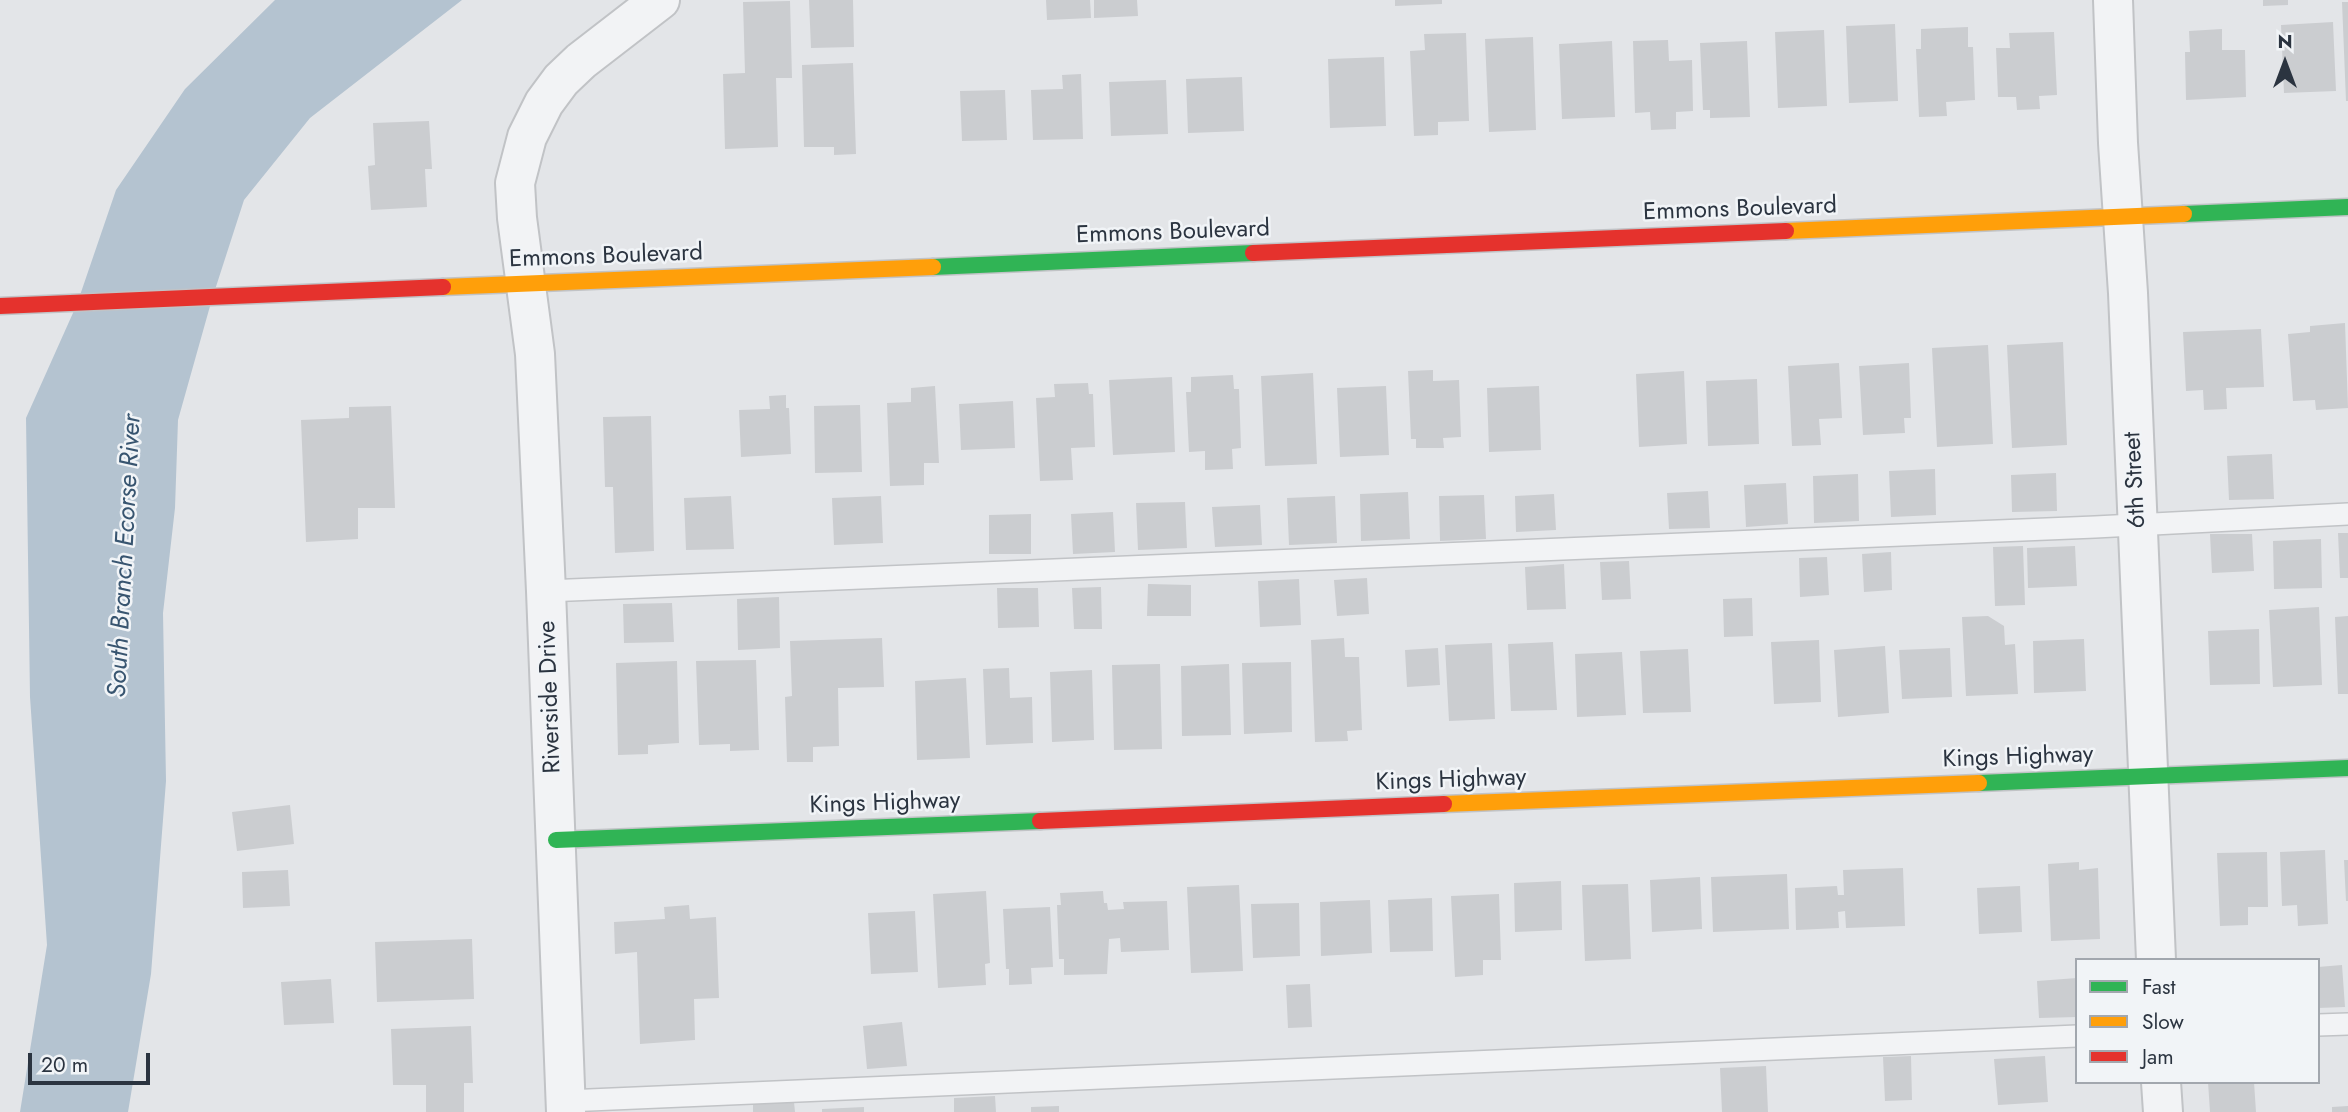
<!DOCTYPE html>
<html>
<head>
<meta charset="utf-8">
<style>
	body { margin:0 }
	#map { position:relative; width:2348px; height:1112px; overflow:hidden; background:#e3e5e8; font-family:Jost,sans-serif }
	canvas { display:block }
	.legend { position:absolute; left:2075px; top:958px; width:245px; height:126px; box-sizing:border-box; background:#f1f4f7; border:2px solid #a2a7ae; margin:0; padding:9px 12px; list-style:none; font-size:21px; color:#2b3440 }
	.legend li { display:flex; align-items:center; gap:14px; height:35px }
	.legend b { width:35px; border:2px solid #a2a7ae }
	.north { position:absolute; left:2250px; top:28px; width:70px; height:70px; -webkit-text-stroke:5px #f1f4f7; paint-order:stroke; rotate:0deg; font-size:19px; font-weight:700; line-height:28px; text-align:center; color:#2b3440 }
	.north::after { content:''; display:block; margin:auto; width:24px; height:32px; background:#2b3440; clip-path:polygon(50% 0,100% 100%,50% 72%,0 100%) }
	.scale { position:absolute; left:28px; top:1053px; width:122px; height:32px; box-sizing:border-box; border:4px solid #2b3440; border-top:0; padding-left:9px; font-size:21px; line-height:24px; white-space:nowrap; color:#2b3440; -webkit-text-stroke:5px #f1f4f7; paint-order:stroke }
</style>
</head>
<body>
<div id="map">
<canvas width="2348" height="1112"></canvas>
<ul class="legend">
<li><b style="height:9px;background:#30b455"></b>Fast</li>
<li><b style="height:9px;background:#ff9f0a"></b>Slow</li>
<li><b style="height:9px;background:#e5322d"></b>Jam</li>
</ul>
<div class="north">N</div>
<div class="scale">20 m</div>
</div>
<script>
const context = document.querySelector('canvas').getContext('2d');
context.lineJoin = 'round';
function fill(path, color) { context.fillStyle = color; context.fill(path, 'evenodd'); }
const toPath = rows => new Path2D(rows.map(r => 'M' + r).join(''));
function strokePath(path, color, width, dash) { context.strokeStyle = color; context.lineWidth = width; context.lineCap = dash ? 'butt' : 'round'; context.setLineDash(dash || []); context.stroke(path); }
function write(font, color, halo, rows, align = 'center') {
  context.font = font + ' Jost,sans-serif'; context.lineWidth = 5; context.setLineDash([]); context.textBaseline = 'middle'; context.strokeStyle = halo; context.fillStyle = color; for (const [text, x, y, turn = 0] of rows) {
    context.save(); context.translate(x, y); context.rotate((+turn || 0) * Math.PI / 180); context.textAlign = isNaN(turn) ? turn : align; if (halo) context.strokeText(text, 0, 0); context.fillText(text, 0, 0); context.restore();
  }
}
fill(toPath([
	[275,0,462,0,310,118,244,200,212,299,178,420,175,508,163,613,166,781,151,974,128,1112,20,1112,47,945,30,697,26,418,77,304,116,190,185,89]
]), '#b4c3d0');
fill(toPath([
	[809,0,853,0,854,47,811,48],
	[1046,0,1090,0,1091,18,1047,20],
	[1094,0,1137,0,1138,16,1094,18],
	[1395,0,1442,0,1442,4,1395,6],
	[2263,0,2288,0,2288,5,2263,6],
	[790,1,792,78,776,78,778,147,725,149,723,74,745,73,743,2],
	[2342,2,2348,2,2348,101,2346,101],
	[2333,22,2336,91,2284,93,2281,25],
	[1895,24,1898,101,1849,103,1846,26],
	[1968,27,1968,47,1973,47,1975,100,1946,102,1947,116,1919,117,1916,49,1921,49,1921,29],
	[2222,29,2222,50,2245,50,2246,97,2186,100,2185,52,2190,52,2189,31],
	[1824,30,1827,106,1778,108,1775,32],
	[2054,32,2057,95,2039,96,2040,109,2017,110,2016,97,1998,97,1996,48,2010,48,2009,33],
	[1466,33,1469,121,1438,122,1438,135,1414,136,1410,51,1425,50,1424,34],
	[1533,37,1536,130,1489,132,1485,39],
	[1668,40,1669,61,1692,60,1693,111,1676,112,1676,129,1651,130,1650,112,1635,113,1633,41],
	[1612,41,1615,117,1562,119,1559,44],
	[1747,41,1750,117,1710,118,1710,110,1703,110,1700,43],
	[1384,57,1386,126,1330,128,1328,59],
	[853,63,856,154,834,155,834,147,804,147,802,65],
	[1081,74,1083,139,1033,140,1031,90,1063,89,1062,75],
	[1242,77,1244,131,1188,133,1186,79],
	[1166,80,1168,134,1111,136,1109,82],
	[1005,90,1007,140,962,141,960,91],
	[429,121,432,169,425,169,427,207,371,210,368,166,375,165,373,123],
	[2345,323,2348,408,2316,410,2315,400,2293,401,2288,334,2310,332,2310,326],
	[2261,329,2264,387,2226,388,2227,409,2204,410,2203,390,2186,391,2183,332],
	[2063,342,2067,445,2012,448,2007,345],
	[1988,345,1993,444,1937,447,1932,348],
	[1839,363,1842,418,1819,419,1821,445,1792,446,1788,366],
	[1909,363,1911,418,1904,418,1905,433,1863,435,1859,366],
	[1433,370,1433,381,1459,380,1461,437,1443,438,1444,448,1416,448,1416,439,1411,439,1408,371],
	[1684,371,1687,444,1639,447,1636,374],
	[1313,373,1317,464,1265,466,1261,376],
	[1233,375,1234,389,1239,389,1241,448,1232,449,1233,469,1205,470,1205,451,1189,452,1186,392,1191,392,1191,377],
	[1172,377,1175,452,1113,455,1109,380],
	[1757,379,1759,444,1708,446,1706,381],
	[1088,383,1089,394,1093,394,1095,447,1071,448,1073,480,1040,481,1036,398,1055,397,1054,384],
	[935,386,939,463,924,463,924,485,890,486,887,403,911,402,911,388],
	[1386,386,1389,455,1340,457,1337,388],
	[1539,386,1541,450,1489,452,1487,388],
	[786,395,786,408,789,408,791,454,741,457,739,410,770,409,769,396],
	[1013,401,1015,448,961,450,959,404],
	[860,405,862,472,815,473,814,406],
	[391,406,395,508,358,508,358,539,306,542,301,420,349,418,349,407],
	[651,416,654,551,615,553,613,487,605,487,603,417],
	[2272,454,2274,499,2229,500,2227,456],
	[1935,469,1936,515,1891,517,1889,471],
	[2056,473,2057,511,2012,512,2011,475],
	[1858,474,1859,521,1814,523,1813,476],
	[1786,483,1788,524,1746,527,1744,485],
	[1708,491,1710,528,1669,529,1667,493],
	[1408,492,1410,539,1361,541,1360,494],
	[1554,494,1556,530,1516,532,1515,496],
	[1484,495,1486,539,1440,541,1439,496],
	[731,496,734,549,686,550,684,498],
	[881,496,883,543,834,545,832,498],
	[1335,496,1337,543,1289,545,1287,498],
	[1185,502,1187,548,1138,550,1136,503],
	[1260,505,1262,545,1215,547,1212,507],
	[1113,512,1115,552,1073,554,1071,514],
	[1031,514,1031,554,989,554,989,515],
	[2338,533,2348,533,2348,578,2340,578],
	[2210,534,2252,534,2254,571,2212,573],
	[2321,539,2322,588,2274,589,2273,541],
	[2023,546,2025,605,1995,606,1993,547],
	[2075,546,2077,586,2028,588,2027,548],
	[1891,552,1892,590,1864,592,1862,554],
	[1827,557,1829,595,1800,597,1799,558],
	[1629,561,1631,599,1602,600,1600,562],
	[1564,564,1566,609,1527,610,1525,567],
	[1367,578,1369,614,1337,616,1334,580],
	[1299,579,1301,625,1260,627,1258,581],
	[1148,584,1191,585,1191,616,1147,616],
	[1101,587,1102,629,1074,629,1072,588],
	[997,588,1038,588,1039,627,998,628],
	[779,597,780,648,738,650,737,599],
	[1752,598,1753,636,1724,637,1723,599],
	[672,603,674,642,624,643,623,604],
	[2319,607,2322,685,2273,687,2269,610],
	[1988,616,2004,626,2005,645,2015,644,2018,694,1966,696,1962,617],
	[2348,616,2348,694,2338,694,2335,617],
	[2259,629,2260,684,2210,685,2208,631],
	[882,638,884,687,838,688,839,746,813,747,813,762,787,762,785,697,792,696,790,641],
	[1344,638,1345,657,1359,657,1362,730,1347,731,1348,741,1315,742,1311,640],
	[2084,639,2086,691,2034,693,2033,641],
	[1819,640,1821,702,1774,704,1771,642],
	[1553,642,1557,710,1511,711,1508,644],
	[1492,643,1495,719,1449,721,1445,645],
	[1885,646,1889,713,1838,717,1834,650],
	[1438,648,1440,685,1407,687,1405,650],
	[1950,648,1952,697,1902,699,1899,650],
	[1688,649,1691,712,1643,713,1640,651],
	[1622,652,1626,715,1577,717,1575,654],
	[756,660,759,750,730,751,730,744,699,745,696,661],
	[677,661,679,743,648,745,648,754,618,755,616,663],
	[1291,662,1292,732,1244,734,1242,663],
	[1160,664,1162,749,1114,750,1112,665],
	[1229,664,1231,735,1182,736,1181,666],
	[1009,668,1010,698,1032,697,1033,743,986,745,983,669],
	[1092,670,1094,740,1052,742,1050,672],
	[966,678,970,758,917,760,915,681],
	[290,805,294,844,237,851,232,812],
	[2325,850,2328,924,2298,926,2297,905,2282,906,2280,852],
	[2267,852,2268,907,2248,907,2248,925,2220,926,2217,853],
	[2344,860,2348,860,2348,901,2346,901],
	[2079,862,2079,870,2098,868,2100,939,2051,941,2048,864],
	[1903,868,1905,926,1846,928,1845,911,1838,912,1839,928,1796,930,1795,888,1837,886,1838,895,1844,895,1843,870],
	[288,870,290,906,243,908,242,872],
	[1787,874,1789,929,1713,932,1711,877],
	[1700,877,1702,929,1652,932,1650,880],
	[1561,881,1562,930,1515,932,1514,883],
	[1628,884,1631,959,1585,961,1582,885],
	[1239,885,1243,971,1191,973,1187,887],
	[2020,886,2022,932,1979,934,1977,888],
	[986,891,990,963,985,964,986,985,938,988,933,894],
	[1103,891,1104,903,1107,903,1108,910,1124,909,1123,902,1167,901,1169,950,1121,952,1120,938,1109,939,1107,974,1064,975,1064,959,1059,959,1057,905,1061,905,1060,893],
	[1499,894,1501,960,1483,960,1483,975,1455,977,1451,896],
	[1432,898,1433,951,1390,952,1388,900],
	[1370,900,1372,953,1321,956,1320,902],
	[1299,903,1300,956,1253,958,1251,904],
	[689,905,690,919,716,917,719,998,694,999,695,1040,640,1044,637,952,615,954,614,922,665,919,664,907],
	[1050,907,1053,967,1031,968,1032,984,1009,985,1009,969,1006,969,1003,909],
	[915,911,918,972,871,974,868,913],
	[472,939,474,999,377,1002,375,942],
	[2342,965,2345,1007,2318,1008,2318,967],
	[2077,978,2077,1017,2039,1018,2037,981],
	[331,979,334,1023,284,1025,281,982],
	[1310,984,1312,1027,1288,1028,1286,985],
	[902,1022,907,1066,867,1069,863,1026],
	[471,1026,473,1083,464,1083,464,1112,426,1112,426,1085,393,1085,391,1029],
	[1911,1056,1912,1100,1885,1101,1883,1057],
	[2045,1056,2048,1102,1998,1105,1994,1059],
	[1766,1066,1768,1112,1722,1112,1720,1068],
	[2208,1082,2254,1082,2256,1112,2210,1112],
	[995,1096,996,1112,954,1112,954,1098],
	[794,1102,795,1112,753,1112,753,1104],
	[1059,1106,1059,1112,1031,1112,1031,1107],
	[2348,1106,2348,1112,2332,1112,2332,1107],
	[864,1107,864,1112,822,1112,822,1109]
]), '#cbcdd0');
const lane = toPath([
	[546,591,2095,527,2348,514],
	[2318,1025,2348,1024],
	[566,1101,2077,1036]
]);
const street = toPath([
	[2113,0,2118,143,2128,293,2156,960],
	[2161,1082,2163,1112],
	[566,1112,546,591,535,354,517,218,515,183,527,137,544,103,561,80,581,61,660,0]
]);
const fast = toPath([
	[2184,214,2348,207],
	[933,267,1253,253],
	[1979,783,2348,768],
	[556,840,1040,821]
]);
const slow = toPath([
	[1786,231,2184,214],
	[443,287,933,267],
	[1444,804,1979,783]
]);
const jam = toPath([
	[1253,253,1786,231],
	[0,306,443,287],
	[1040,821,1444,804]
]);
strokePath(lane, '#c1c3c6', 24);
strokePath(street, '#c1c3c6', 42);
strokePath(fast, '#c1c3c6', 19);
strokePath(slow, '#c1c3c6', 19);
strokePath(jam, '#c1c3c6', 19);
strokePath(lane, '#f2f3f5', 21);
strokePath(street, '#f2f3f5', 38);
strokePath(fast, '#30b455', 16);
strokePath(slow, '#ff9f0a', 16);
strokePath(jam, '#e5322d', 16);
write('24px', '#2b3440', '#f1f4f7', [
	["Emmons Boulevard",1740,210,-2],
	["Emmons Boulevard",1173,233,-2],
	["Emmons Boulevard",606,257,-2],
	["6th Street",2136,480,-93],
	["Riverside Drive",551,697,-92],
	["Kings Highway",2018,758,-2],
	["Kings Highway",1451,781,-2],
	["Kings Highway",885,804,-2]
]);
write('italic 26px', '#385570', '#f1f4f7', [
	["South Branch Ecorse River",126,556,-87]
]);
</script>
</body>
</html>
